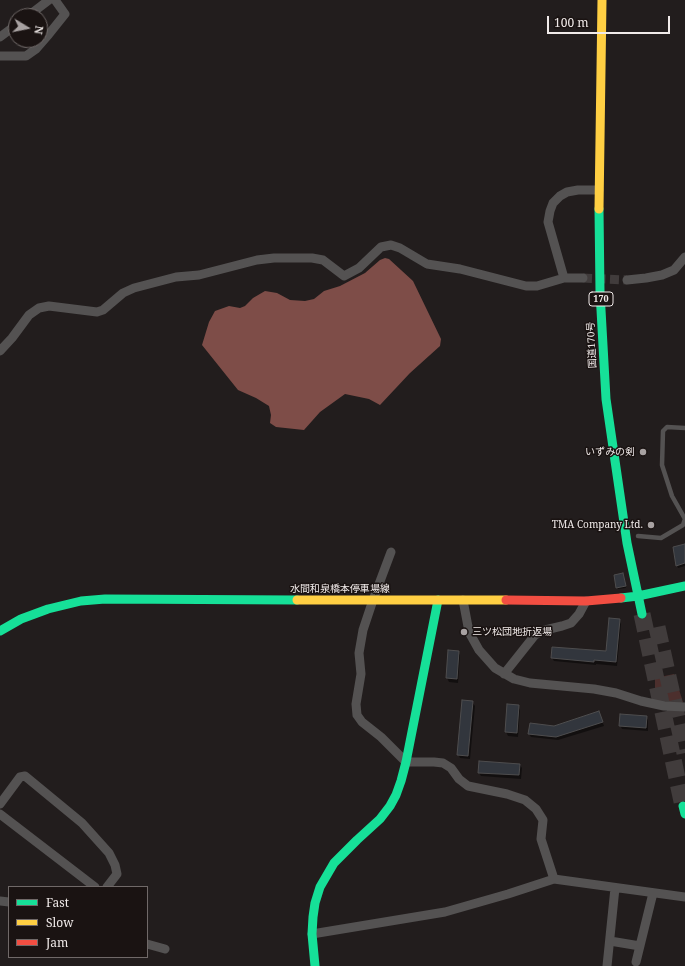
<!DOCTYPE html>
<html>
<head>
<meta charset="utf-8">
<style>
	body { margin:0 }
	#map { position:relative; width:685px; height:966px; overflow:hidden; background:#221d1d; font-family:"Noto Serif",serif }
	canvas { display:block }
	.legend { position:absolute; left:8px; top:886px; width:140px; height:72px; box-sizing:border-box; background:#1a1312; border:1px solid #706968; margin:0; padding:5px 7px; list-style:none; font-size:12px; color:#f0eae9 }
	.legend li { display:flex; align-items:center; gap:8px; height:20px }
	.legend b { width:20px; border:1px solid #706968 }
	.north { position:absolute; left:8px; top:8px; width:40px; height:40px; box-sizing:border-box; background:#1a1312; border:1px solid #706968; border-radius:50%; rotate:100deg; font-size:11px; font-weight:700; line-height:16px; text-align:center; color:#f0eae9 }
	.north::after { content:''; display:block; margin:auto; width:14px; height:18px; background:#a8a2a2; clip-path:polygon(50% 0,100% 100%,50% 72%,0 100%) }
	.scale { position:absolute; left:547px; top:16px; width:123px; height:18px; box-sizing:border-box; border:2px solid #f0eae9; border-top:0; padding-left:5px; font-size:12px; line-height:14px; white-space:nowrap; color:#f0eae9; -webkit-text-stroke:3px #1a1312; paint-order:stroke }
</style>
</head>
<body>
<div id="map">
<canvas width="685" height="966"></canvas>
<ul class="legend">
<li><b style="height:5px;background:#16e098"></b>Fast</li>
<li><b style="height:5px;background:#ffcf43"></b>Slow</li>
<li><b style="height:5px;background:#f24e42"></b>Jam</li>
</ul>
<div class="north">N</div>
<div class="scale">100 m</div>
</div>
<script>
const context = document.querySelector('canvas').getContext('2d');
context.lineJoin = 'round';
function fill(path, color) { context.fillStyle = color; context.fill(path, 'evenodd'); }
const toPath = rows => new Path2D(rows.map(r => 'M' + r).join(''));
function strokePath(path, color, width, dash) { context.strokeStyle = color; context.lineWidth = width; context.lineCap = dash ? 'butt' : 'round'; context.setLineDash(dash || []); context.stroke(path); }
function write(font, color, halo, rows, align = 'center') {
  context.font = font + ' "Noto Serif","Noto Sans JP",serif'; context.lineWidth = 3; context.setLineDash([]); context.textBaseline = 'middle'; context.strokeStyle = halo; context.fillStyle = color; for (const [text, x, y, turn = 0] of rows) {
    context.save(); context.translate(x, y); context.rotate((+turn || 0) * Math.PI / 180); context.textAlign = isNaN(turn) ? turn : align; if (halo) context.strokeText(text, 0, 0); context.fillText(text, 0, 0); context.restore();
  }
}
fill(toPath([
	[674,674,683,702,670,702,652,698,655,689,655,678]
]), '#4c2f2d');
fill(toPath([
	[385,258,389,259,413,281,441,339,440,346,410,373,380,405,369,399,345,394,320,412,304,430,276,427,270,423,271,415,269,406,256,398,238,390,202,345,209,322,215,311,229,306,240,308,245,306,253,298,265,291,277,293,290,300,305,301,314,299,324,291,340,286,365,273,380,260]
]), '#7e4d48');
fill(toPath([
	[685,545,685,566,678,568,677,565],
	[623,575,626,588,618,589,617,587],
	[619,620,621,624,617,666,596,664,596,665,554,661,552,658,607,652],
	[449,651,458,652,460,655,458,683,449,682,447,678],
	[472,702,475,706,470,759,460,758,458,754],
	[508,705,518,706,520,710,518,737,508,736,506,732],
	[599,712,604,726,558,740,531,737,529,734],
	[646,717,648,720,648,731,622,729,620,725],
	[520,765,522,768,521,779,481,776,479,773]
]), '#0007');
const building = toPath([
	[685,544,685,563,676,566,673,547,685,544],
	[623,573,626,586,616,588,614,575,623,573],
	[609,618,620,619,616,662,594,660,594,662,551,658,552,647,606,651,609,618],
	[448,650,459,651,457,679,446,678,448,650],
	[462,700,473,701,468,756,457,755,462,700],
	[507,704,519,705,517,733,505,732,507,704],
	[599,711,603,722,556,737,528,734,530,723,554,726,599,711],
	[620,714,647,716,646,728,619,726,620,714],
	[479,761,520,764,519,775,478,773,479,761]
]);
fill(building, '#32363d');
strokePath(building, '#4e4d4e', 1);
strokePath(toPath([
	[583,278,627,280]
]), '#413c3c', 9, [9, 4.5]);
strokePath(toPath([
	[642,614,683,806],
	[657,627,685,753]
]), '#413c3c', 17, [17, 8]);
strokePath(toPath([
	[638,536,661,538,683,525,685,519,672,496,662,465,663,431,667,427,685,428]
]), '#545252', 4.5);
strokePath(toPath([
	[28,16,49,0],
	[0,37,16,25],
	[0,56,26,56,36,49,49,34,65,14,55,0],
	[564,278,548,222,550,211,553,203,560,196,567,192,578,190,599,190],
	[627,280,646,278,662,275,674,270,685,257],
	[0,351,12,338,29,315,39,308,49,306,97,312,103,310,123,293,134,288,176,277,199,275,257,260,274,258,312,258,323,260,344,276,359,268,381,247,391,245,400,248,427,264,460,269,526,286,537,286,564,278,583,278],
	[391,552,373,600,363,630,359,653,361,674,356,704,357,715,362,722,381,737,406,762,434,762,443,763,451,768,459,779,468,786,507,794,525,800,536,809,543,820,541,839,554,879],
	[463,600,469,632,479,650,495,668,514,679,530,683,594,689,616,693,641,701,664,706,685,707],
	[504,674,535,635,545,630,562,626,571,623,579,614,586,601],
	[0,804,20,777,25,776,82,823,109,853,115,865,117,874,107,887],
	[0,814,95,887],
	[0,901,9,902],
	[312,934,445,912,508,894,554,879,685,897],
	[610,941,640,946],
	[147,944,165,949],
	[636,962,653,893],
	[607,966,615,888]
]), '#545252', 9);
strokePath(toPath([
	[599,209,600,292,606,399,627,543,642,614],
	[621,598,638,596,685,586],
	[0,631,21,619,48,609,81,601,105,599,297,600],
	[683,806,685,814],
	[315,966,312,934,313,917,315,903,320,887,334,863,357,840,380,819,390,806,396,795,401,781,406,762,438,600]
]), '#16e098', 9);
strokePath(toPath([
	[599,209,602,0],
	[297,600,506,600]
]), '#ffcf43', 9);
strokePath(toPath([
	[506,600,586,601,621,598]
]), '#f24e42', 9);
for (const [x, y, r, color] of [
	[643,452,4,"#a8a2a2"],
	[651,525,4,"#a8a2a2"],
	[464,632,4,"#a8a2a2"]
]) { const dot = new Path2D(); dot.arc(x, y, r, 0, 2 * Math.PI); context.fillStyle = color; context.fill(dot); strokePath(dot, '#1a1312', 1.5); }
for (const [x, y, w] of [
	[601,299,24]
]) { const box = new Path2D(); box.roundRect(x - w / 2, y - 7, w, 14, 3); context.fillStyle = '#1a1312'; context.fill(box); strokePath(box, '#f0eae9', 1); }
write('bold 9px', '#f0eae9', null, [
	["170",601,299]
]);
write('10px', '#f0eae9', '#1a1312', [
	["国道170号",592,345,-93],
	["水間和泉橋本停車場線",340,589]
]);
write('10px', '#f0eae9', '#1a1312', [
	["いずみの剣",635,452],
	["TMA Company Ltd.",643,525],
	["三ツ松団地折返場",472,632,"left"]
], 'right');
</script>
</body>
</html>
